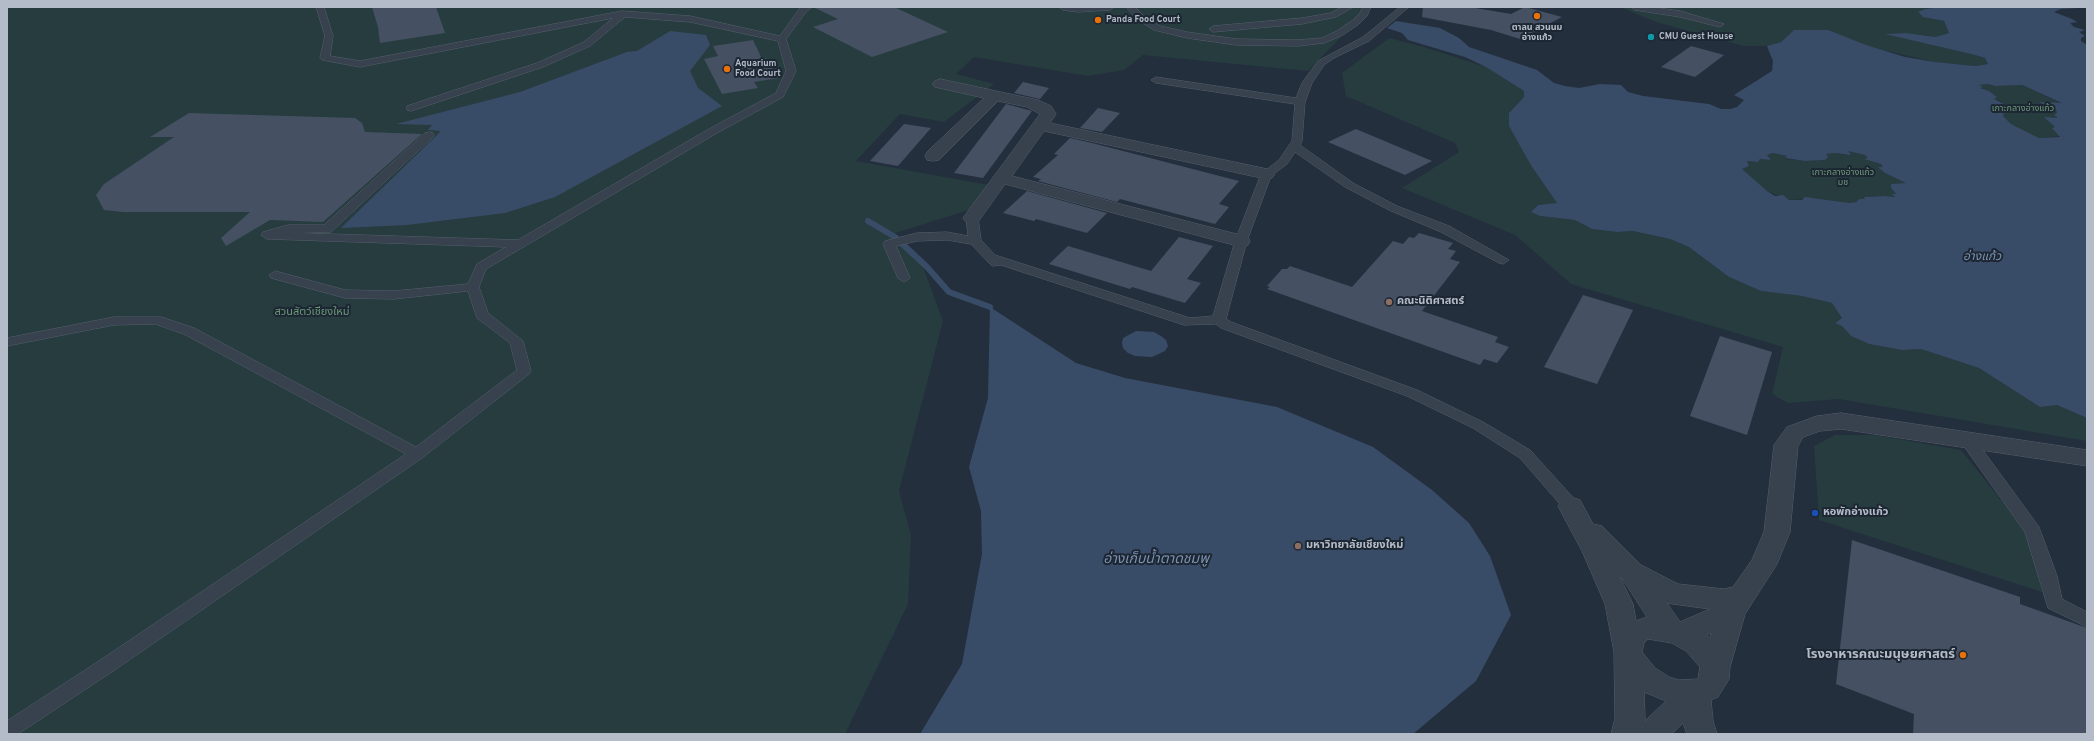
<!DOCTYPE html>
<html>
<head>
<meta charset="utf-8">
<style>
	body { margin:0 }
	#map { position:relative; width:2094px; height:741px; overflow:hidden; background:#242f3e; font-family:Overpass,sans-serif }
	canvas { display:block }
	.frame { position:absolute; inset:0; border:8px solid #b4bcc9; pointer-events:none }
</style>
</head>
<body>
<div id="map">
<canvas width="2094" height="741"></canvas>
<div class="frame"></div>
</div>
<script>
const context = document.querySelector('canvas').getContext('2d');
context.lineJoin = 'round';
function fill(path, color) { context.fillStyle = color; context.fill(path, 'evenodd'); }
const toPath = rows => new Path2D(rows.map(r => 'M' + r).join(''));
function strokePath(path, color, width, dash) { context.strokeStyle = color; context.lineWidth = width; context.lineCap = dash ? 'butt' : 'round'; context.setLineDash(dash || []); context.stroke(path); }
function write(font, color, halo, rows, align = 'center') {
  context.font = font + ' Overpass,"Noto Sans Thai",sans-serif'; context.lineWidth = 4; context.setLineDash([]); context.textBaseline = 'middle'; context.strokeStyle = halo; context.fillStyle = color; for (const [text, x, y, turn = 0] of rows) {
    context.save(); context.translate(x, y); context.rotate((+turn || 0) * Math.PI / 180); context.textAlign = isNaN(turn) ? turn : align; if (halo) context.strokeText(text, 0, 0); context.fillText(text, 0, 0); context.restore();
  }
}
fill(toPath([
	[7,7,1370,7,1308,71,1143,55,1124,70,1088,76,974,57,956,74,994,84,944,122,900,114,856,161,1000,187,988,204,889,235,922,264,943,321,899,491,911,535,908,604,845,734,7,734],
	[1620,7,1942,7,1925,9,1918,13,1923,17,1944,21,1949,33,1935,37,1906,33,1887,34,1971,54,1985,58,1988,64,1975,66,1935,62,1794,30,1781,42,1767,46,1744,46,1656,22],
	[1389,38,1424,47,1486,67,1524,91,1524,97,1509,113,1532,167,1557,203,1538,205,1531,212,1540,216,1575,220,1592,229,1617,232,1633,231,1670,239,1689,247,1729,277,1761,291,1802,296,1832,303,1842,318,1836,322,1842,326,1851,336,1869,344,1902,350,1921,349,1979,368,2040,407,2057,405,2087,418,2087,441,1839,399,1788,403,1772,394,1783,347,1571,284,1515,235,1402,188,1459,152,1455,143,1346,96,1342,73],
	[1988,84,1995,86,2022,85,2063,104,2041,102,2047,108,2056,110,2059,118,2046,118,2056,128,2055,130,2057,134,2061,136,2039,138,2011,124,2003,116,2004,113,1996,110,1996,106,2003,104,2002,102,1994,99,1997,97,1989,91,1979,87,1978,85],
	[1847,150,1865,155,1868,158,1865,159,1881,164,1883,167,1879,167,1885,173,1907,183,1891,184,1891,188,1896,194,1893,194,1896,197,1885,196,1865,197,1866,199,1850,203,1814,198,1789,200,1767,191,1741,169,1749,166,1747,161,1757,162,1760,159,1770,160,1767,155,1773,153,1787,156,1785,159,1806,161,1825,160,1826,154,1835,153,1846,155],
	[1835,435,1875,435,1961,450,2029,535,2042,592,1819,520,1814,446]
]), '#263c3f');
fill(toPath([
	[1942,7,2077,7,2078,8,2061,9,2054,12,2072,19,2077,22,2070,23,2074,27,2085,30,2079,32,2085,36,2081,38,2081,41,2087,45,2087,418,2057,405,2040,407,1979,368,1921,349,1902,350,1869,344,1851,336,1842,326,1835,323,1842,318,1832,303,1802,296,1761,291,1729,277,1689,247,1670,239,1633,231,1617,232,1592,229,1575,220,1540,216,1531,212,1538,205,1557,203,1532,167,1509,126,1509,113,1524,97,1524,91,1486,67,1465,57,1408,40,1402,33,1387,28,1396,21,1440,28,1459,38,1469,47,1537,70,1554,83,1565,86,1579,88,1600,84,1621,85,1628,92,1643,96,1709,104,1721,109,1730,109,1737,107,1744,100,1734,95,1772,71,1773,61,1767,46,1781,42,1794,30,1828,30,1866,45,1905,57,1935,62,1975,66,1988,64,1985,58,1971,54,1885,34,1906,33,1935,37,1949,33,1944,21,1923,17,1918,12,1925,9],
	[1988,84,1995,86,2022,85,2062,103,2040,102,2047,108,2056,110,2057,113,2054,115,2058,118,2044,117,2055,127,2052,128,2060,137,2039,138,2011,124,2003,116,2004,113,1996,110,1996,106,2004,104,1994,99,1997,97,1989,91,1980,88,1983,87,1979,85],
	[1848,151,1865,155,1868,158,1864,159,1881,164,1883,167,1878,167,1885,173,1906,183,1891,184,1891,188,1896,194,1892,194,1895,197,1885,196,1864,197,1865,199,1860,199,1856,202,1850,203,1805,197,1802,200,1789,200,1783,195,1775,196,1767,191,1742,169,1749,166,1747,161,1758,162,1760,159,1771,160,1767,155,1773,153,1787,156,1785,158,1805,161,1825,160,1828,157,1826,154,1835,153,1851,155],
	[670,31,706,35,710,45,690,71,698,88,722,106,555,197,505,213,407,225,341,228,441,131,428,130,432,125,396,124,520,92,627,52,637,51],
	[990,307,1076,363,1125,378,1277,407,1373,447,1432,490,1469,523,1490,556,1511,615,1476,681,1413,734,920,734,962,664,982,554,981,511,969,467,988,398],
	[1136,331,1154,332,1161,336,1166,340,1168,346,1165,351,1152,357,1135,356,1128,353,1123,348,1122,343,1123,338]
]), '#394c67');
strokePath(toPath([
	[868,221,895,237,927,267,949,292,990,307]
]), '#394c67', 6);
fill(toPath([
	[372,7,436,7,445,33,380,43,378,27],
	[813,7,894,7,948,32,872,57,813,27,838,19],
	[1423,7,1469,7,1511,14,1525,7,1562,17,1520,39,1491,30,1422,17],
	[753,40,762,59,766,58,778,78,754,82,758,88,722,94,704,59,718,56,713,46],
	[1691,46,1724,55,1695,77,1661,67],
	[1023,82,1049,88,1040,99,1014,93],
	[1006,104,1032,111,983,178,954,173],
	[1098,108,1120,113,1102,132,1080,128],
	[189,113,355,118,362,123,365,132,422,134,323,222,270,220,226,246,221,238,250,212,123,212,104,210,96,195,104,184,174,137,150,137],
	[904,124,931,128,898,166,870,161],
	[1356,129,1432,161,1405,175,1328,142],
	[1070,138,1092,143,1239,181,1219,204,1229,207,1215,224,1120,199,1117,202,1038,181,1041,179,1033,177,1058,155,1054,154],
	[1027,191,1107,213,1087,233,1036,219,1034,221,1003,213],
	[1419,233,1453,243,1448,249,1456,251,1450,259,1460,262,1422,311,1498,337,1495,342,1509,347,1497,363,1484,359,1480,365,1267,289,1270,287,1267,286,1282,269,1287,269,1290,266,1352,287,1393,241,1403,244,1409,237,1414,238],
	[1179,237,1213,246,1187,279,1201,283,1185,303,1132,287,1130,289,1049,264,1068,246,1151,271],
	[1583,295,1633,310,1597,384,1544,367],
	[1720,336,1772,352,1747,435,1690,416],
	[1852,540,2020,597,2020,604,2087,628,2087,734,1913,734,1914,714,1836,684]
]), '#455162');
const lane = toPath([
	[316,7,324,7,333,36,330,56,360,61,622,11,690,16,780,36,800,8,812,7,806,12,786,39,796,71,783,97,717,133,486,269,479,287,488,313,523,341,531,371,529,374,422,458,116,669,18,734,7,734,7,721,102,659,406,454,184,334,155,324,114,325,7,346,7,338,114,317,161,317,194,328,416,447,517,370,510,343,477,318,468,291,394,299,345,298,271,278,269,275,275,271,345,290,394,291,468,284,477,264,506,247,267,239,261,235,263,232,288,225,324,225,425,133,429,132,433,133,434,135,433,137,331,232,299,233,518,240,709,129,776,93,786,71,778,41,690,22,625,17,590,46,543,67,411,111,407,110,407,106,537,63,584,42,613,18,360,67,322,60,320,58,325,36,316,7],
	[1059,7,1114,7,1110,10,1078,12,1063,10,1059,7],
	[1126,7,1135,7,1144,16,1160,26,1187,32,1236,39,1298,40,1322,38,1337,31,1353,20,1360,13,1363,7,1371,7,1367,16,1359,24,1343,35,1324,43,1298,46,1236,45,1187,38,1154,30,1138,20,1126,7],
	[1342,7,1353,7,1336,17,1302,24,1213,32,1209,29,1213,26,1302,18,1331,13,1342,7],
	[1400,7,1409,7,1369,41,1334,58,1324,65,1312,83,1305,102,1302,141,1300,145,1353,183,1397,206,1449,226,1509,260,1503,264,1499,263,1441,232,1389,210,1345,187,1295,152,1287,164,1271,176,1247,241,1226,319,1231,322,1417,390,1483,422,1530,450,1577,502,1579,506,1577,510,1571,512,1565,510,1520,458,1473,428,1407,396,1221,328,1216,324,1184,325,1001,265,992,266,971,244,947,240,917,241,896,246,910,278,904,282,898,278,883,244,885,241,917,233,947,232,968,236,966,218,972,215,978,218,981,240,995,255,1190,318,1213,316,1235,241,1261,174,1279,160,1292,141,1295,104,1156,83,1151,80,1156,77,1296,98,1302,83,1318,61,1363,37,1400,7],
	[1631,7,1651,7,1680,11,1724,24,1720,27,1680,17,1635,10,1631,7],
	[1969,437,1974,438,2039,527,2057,576,2062,599,2087,612,2087,627,2048,608,2025,532,1961,442,1964,438,1969,437]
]);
const street = toPath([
	[940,79,1038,100,1051,106,1056,114,1050,123,1272,170,1275,174,1272,178,1266,179,1044,131,1012,176,1248,237,1250,241,1248,245,1241,247,1005,184,978,222,972,223,966,222,963,218,1040,114,1027,107,998,101,939,160,933,161,927,160,925,156,927,152,984,98,935,87,932,84,935,81,940,79],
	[1841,413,2087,450,2087,466,1841,429,1820,431,1803,437,1798,446,1790,532,1777,564,1745,614,1730,667,1729,679,1718,697,1711,700,1713,721,1717,734,1687,734,1683,723,1672,734,1611,734,1615,718,1614,652,1605,604,1582,551,1558,506,1562,500,1571,497,1580,500,1593,524,1602,526,1641,565,1678,584,1724,589,1733,587,1752,560,1764,532,1774,445,1787,427,1817,416,1841,413],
	[1620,577,1622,578,1647,617,1636,621,1633,604,1620,577],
	[1667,603,1673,604,1710,609,1680,622,1667,603],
	[1711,633,1710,638,1706,635,1711,633],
	[1648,639,1672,643,1686,651,1700,667,1698,679,1679,680,1669,677,1655,668,1642,652,1644,643,1648,639],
	[1644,692,1666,701,1645,721,1645,718,1644,692]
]);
strokePath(lane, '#565f6c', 1);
strokePath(street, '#565f6c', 1);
fill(lane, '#38414e');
fill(street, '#38414e');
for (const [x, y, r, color] of [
	[1537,16,4,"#e8710a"],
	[1098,20,4,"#e8710a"],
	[1651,37,4,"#0f9aa8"],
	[727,69,4,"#e8710a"],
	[1389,302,4,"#8d6e63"],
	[1815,513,4,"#1a4fb4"],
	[1298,546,4,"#8d6e63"],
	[1963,655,4,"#e8710a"]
]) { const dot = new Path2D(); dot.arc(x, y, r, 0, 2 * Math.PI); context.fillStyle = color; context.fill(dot); strokePath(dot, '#1d2633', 1.5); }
write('bold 9px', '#b4bcc9', '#1d2633', [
	["Panda Food Court",1106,20],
	["ตาลน สวนนม",1537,28,"center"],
	["อ่างแก้ว",1537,38,"center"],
	["CMU Guest House",1659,37],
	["Aquarium",735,64],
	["Food Court",735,74]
], 'left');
write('9px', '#6b9a76', '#1d2633', [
	["เกาะกลางอ่างแก้ว",2023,109],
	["เกาะกลางอ่างแก้ว",1843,173],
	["มช",1843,183]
]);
write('bold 11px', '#b4bcc9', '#1d2633', [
	["คณะนิติศาสตร์",1397,302],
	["หอพักอ่างแก้ว",1823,513],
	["มหาวิทยาลัยเชียงใหม่",1306,546]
], 'left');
write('11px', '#6b9a76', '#1d2633', [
	["สวนสัตว์เชียงใหม่",312,313]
]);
write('italic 12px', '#7c92b1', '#1d2633', [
	["อ่างแก้ว",1982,258]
]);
write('bold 13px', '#b4bcc9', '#1d2633', [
	["โรงอาหารคณะมนุษยศาสตร์",1955,655]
], 'right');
write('italic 14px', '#7c92b1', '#1d2633', [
	["อ่างเก็บน้ำตาดชมพู",1156,560]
]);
</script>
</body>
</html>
